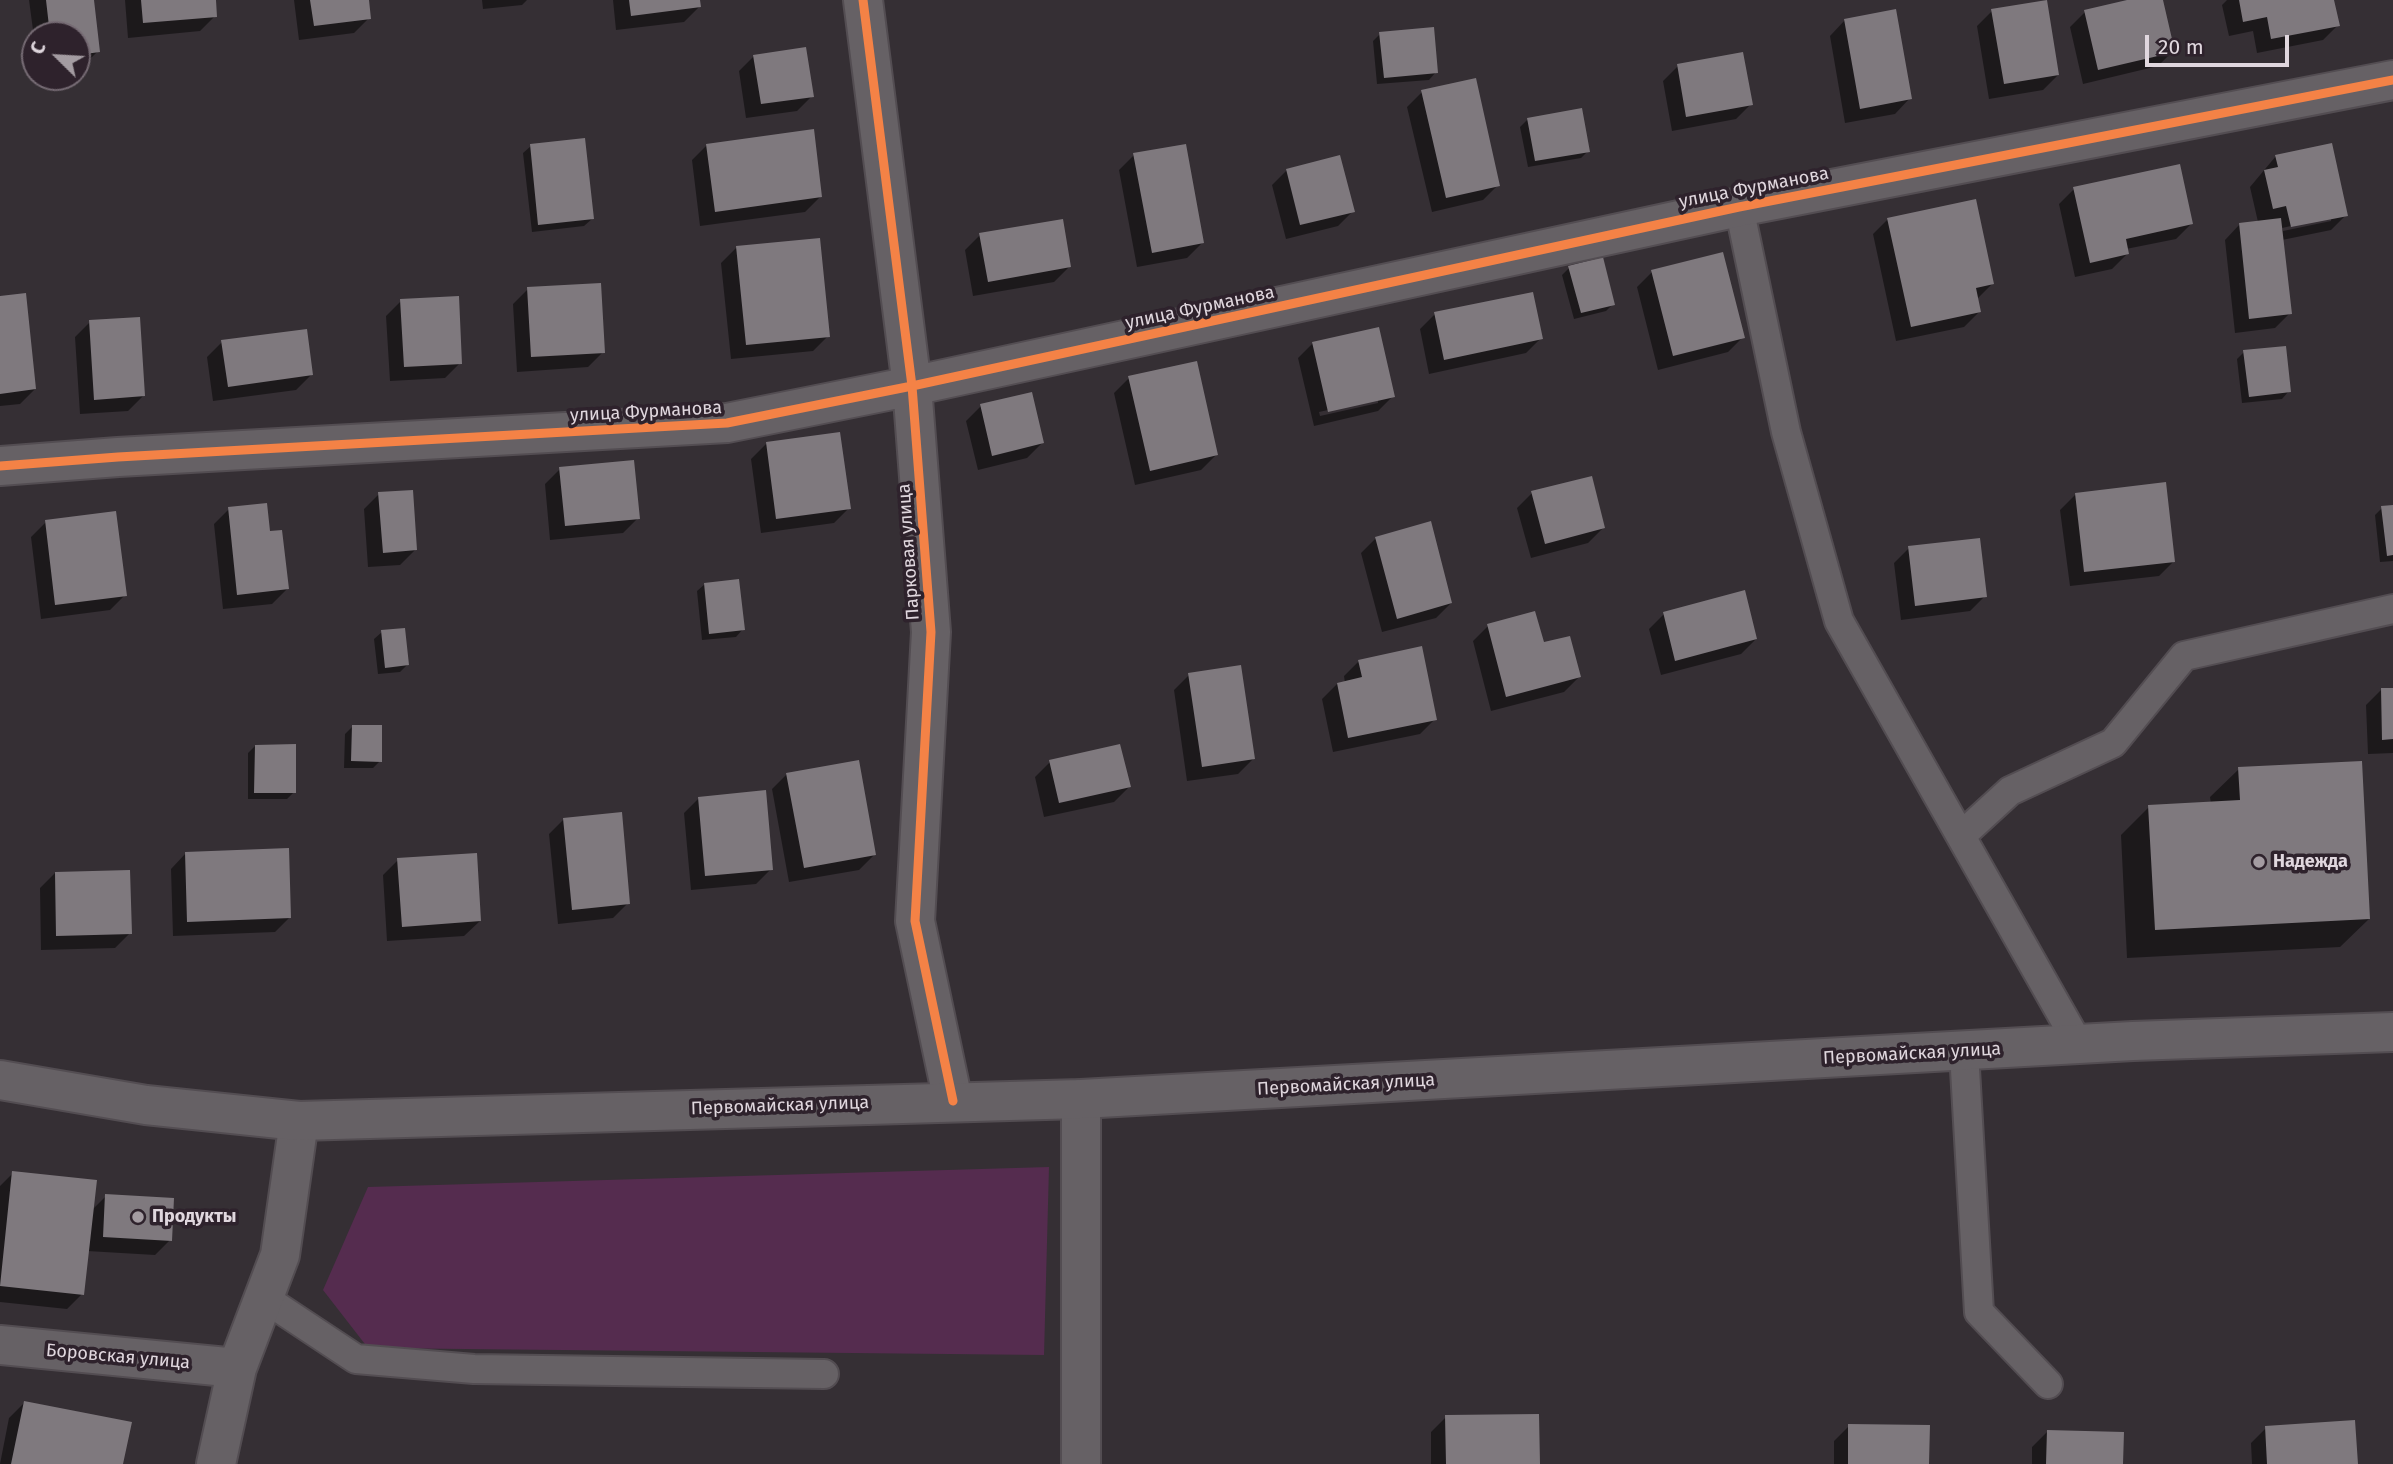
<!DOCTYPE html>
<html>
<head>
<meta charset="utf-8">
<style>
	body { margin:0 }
	#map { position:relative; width:2393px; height:1464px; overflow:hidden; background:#352f34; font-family:"Fira Sans",sans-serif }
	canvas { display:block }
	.north { position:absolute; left:21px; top:21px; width:70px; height:70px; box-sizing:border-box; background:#2e222c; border:2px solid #756a73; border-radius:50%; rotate:294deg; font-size:19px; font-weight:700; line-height:28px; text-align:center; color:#e0d7de }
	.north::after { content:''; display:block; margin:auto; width:24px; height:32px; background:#a49ca2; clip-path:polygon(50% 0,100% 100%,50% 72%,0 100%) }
	.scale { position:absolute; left:2145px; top:35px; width:144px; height:32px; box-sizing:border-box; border:4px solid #e0d7de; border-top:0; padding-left:9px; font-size:21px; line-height:24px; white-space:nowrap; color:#e0d7de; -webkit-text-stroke:5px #2e222c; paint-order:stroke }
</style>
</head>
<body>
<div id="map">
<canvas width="2393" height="1464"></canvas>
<div class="north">С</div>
<div class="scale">20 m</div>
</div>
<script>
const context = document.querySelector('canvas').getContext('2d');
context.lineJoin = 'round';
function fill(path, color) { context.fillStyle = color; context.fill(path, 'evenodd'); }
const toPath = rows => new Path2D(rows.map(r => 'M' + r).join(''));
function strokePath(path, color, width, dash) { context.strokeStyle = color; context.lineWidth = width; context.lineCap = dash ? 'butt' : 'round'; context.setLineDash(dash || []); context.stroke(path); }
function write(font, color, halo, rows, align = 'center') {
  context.font = font + ' "Fira Sans",sans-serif'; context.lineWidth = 7; context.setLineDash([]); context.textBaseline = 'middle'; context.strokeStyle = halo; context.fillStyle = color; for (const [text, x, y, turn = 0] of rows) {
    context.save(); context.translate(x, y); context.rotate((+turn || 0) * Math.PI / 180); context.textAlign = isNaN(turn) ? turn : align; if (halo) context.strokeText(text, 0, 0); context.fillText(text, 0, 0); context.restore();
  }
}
fill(toPath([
	[1049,1167,1044,1355,368,1348,323,1290,368,1187]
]), '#552c4f');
fill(toPath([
	[29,0,92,0,98,51,83,66,77,67,77,35,35,35,35,45],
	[125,0,214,0,215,16,200,31,128,38],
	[294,0,367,0,369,18,354,33,299,40],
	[482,0,527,0,522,5,483,9],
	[613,0,698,0,699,7,684,22,616,30],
	[2134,0,2161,0,2173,51,2158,66,2083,84,2070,27,2085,12],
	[2227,0,2333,0,2338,25,2323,40,2257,53,2253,31,2229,36,2222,5],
	[1992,11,2058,75,2043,90,1989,99,1977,26],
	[1845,20,1910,98,1895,114,1845,123,1830,36],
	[1380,34,1436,72,1429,80,1377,84,1373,41],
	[754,56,812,96,797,111,746,118,739,71],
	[1678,66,1751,104,1736,119,1672,131,1663,81],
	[1422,92,1498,185,1483,200,1432,212,1407,107],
	[1527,120,1588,151,1581,158,1528,167,1520,127],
	[707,145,820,197,805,212,700,226,692,160],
	[531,146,592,219,584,226,532,232,523,153],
	[1134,155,1202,243,1187,258,1137,267,1119,170],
	[2276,156,2346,215,2331,230,2282,240,2290,313,2275,328,2235,333,2225,240,2240,224,2258,222,2250,187],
	[2331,217,2331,221,2283,231,2282,228],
	[1287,170,1353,211,1338,226,1286,239,1272,185],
	[2074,189,2191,224,2176,239,2126,249,2127,254,2112,269,2075,277,2059,204],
	[1888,219,1992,284,1977,299,1979,312,1964,327,1896,341,1873,234],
	[980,235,1069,267,1054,282,973,296,965,250],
	[736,248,828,336,813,351,731,359,721,263],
	[1569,268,1613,304,1606,311,1574,319,1562,275],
	[1652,272,1743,337,1728,352,1658,370,1637,287],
	[528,289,603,352,588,367,517,372,513,304],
	[0,298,35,389,20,404,0,406],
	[401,301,460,363,445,378,390,381,386,316],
	[1435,314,1541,338,1526,353,1429,374,1420,329],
	[90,322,143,396,128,411,80,414,75,337],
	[222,342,311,375,296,390,213,401,207,357],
	[1313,343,1393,396,1378,411,1314,426,1298,358],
	[1378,399,1378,403,1320,416,1319,412],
	[2244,352,2289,391,2282,399,2242,403,2237,359],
	[1129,378,1216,455,1201,470,1135,485,1114,393],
	[981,406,1042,443,1027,458,978,470,966,421],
	[766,444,849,508,834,523,761,533,751,459],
	[560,469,638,518,623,533,550,540,545,484],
	[1532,493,1603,528,1588,543,1531,558,1517,508],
	[379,494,415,550,400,565,368,567,364,509],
	[2075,495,2174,561,2159,576,2070,586,2060,510],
	[2393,506,2393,561,2380,562,2375,515,2382,508],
	[229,509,269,533,287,589,272,604,223,609,214,524],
	[46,522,125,595,110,610,41,619,31,537],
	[1376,538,1451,603,1436,618,1382,632,1361,553],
	[1909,548,1985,596,1970,611,1901,620,1894,563],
	[705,584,743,629,736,637,702,640,697,591],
	[1664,614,1756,639,1741,654,1661,675,1649,629],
	[1488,626,1542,644,1579,677,1564,692,1491,711,1473,641],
	[382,632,407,665,400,672,378,674,374,639],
	[1359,661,1435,719,1420,734,1333,752,1322,699,1337,684,1345,683,1344,676],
	[1189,675,1253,759,1238,774,1187,781,1174,690],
	[2381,690,2393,690,2393,753,2368,754,2366,705],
	[352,727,380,761,373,768,344,768,345,734],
	[255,746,294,792,287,799,248,799,248,753],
	[1050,762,1129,787,1114,802,1044,817,1035,777],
	[2239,769,2369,919,2340,947,2127,958,2121,835,2149,807,2211,804,2210,797],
	[787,774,874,855,859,870,789,882,772,789],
	[699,798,771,869,756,884,691,890,684,813],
	[564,819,628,903,613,918,558,924,549,834],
	[186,853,290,917,275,932,173,936,171,869],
	[398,860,480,921,464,936,387,941,383,875],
	[55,873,130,933,115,948,41,950,40,888],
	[13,1173,92,1210,106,1196,170,1240,155,1255,87,1251,82,1294,67,1309,0,1302,0,1186],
	[24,1403,122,1464,0,1464,9,1418],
	[1446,1417,1538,1464,1431,1464,1431,1432],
	[1849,1426,1928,1464,1834,1464,1834,1441],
	[2266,1428,2356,1464,2252,1464,2251,1443],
	[2047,1432,2121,1464,2032,1464,2032,1447]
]), '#0007');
fill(toPath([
	[46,0,94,0,100,52,77,55,77,35,50,35],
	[141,0,216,0,217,17,143,23],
	[310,0,369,0,371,19,314,26],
	[629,0,700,0,701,7,631,16],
	[2047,0,2059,75,2004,84,1991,9],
	[2127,0,2163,0,2175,52,2098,70,2084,10],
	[2239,0,2334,0,2340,26,2271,39,2267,17,2243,22],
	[1896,9,1912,99,1860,109,1844,19],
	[1434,27,1438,73,1384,78,1379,32],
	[806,47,814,97,761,104,753,55],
	[1743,52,1753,105,1686,117,1677,64],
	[1476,78,1500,186,1446,198,1421,90],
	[1582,108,1590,152,1535,161,1527,118],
	[814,129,822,197,715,212,706,144],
	[585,138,594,219,538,225,530,144],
	[2332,143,2348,216,2291,227,2286,206,2273,209,2264,170,2278,167,2275,155],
	[1186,144,1204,243,1152,253,1133,153],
	[1340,155,1355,212,1300,225,1286,169],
	[2180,164,2193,224,2126,239,2129,254,2090,263,2073,187],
	[1976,199,1994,284,1976,288,1981,312,1911,327,1887,218],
	[2281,218,2292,314,2249,319,2239,223],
	[1063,219,1071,267,988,282,979,233],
	[820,238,830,337,746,345,736,246],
	[1723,252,1745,338,1673,356,1651,270],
	[1603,257,1615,305,1581,313,1568,266],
	[601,283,605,353,531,357,527,287],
	[1533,292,1543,339,1444,360,1434,312],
	[26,293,36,389,0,394,0,296],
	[459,296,462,364,404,367,400,299],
	[140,317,145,396,94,400,89,320],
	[1379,327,1395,397,1328,412,1312,342],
	[307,329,313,375,228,387,221,340],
	[2286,346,2291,392,2249,397,2243,350],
	[1197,361,1218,455,1150,471,1128,376],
	[1032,392,1044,443,992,456,980,404],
	[840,432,851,509,776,519,766,442],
	[634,460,640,519,565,526,559,467],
	[1592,476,1605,528,1545,544,1531,491],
	[2166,482,2175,562,2084,572,2075,493],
	[413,490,417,550,383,553,378,492],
	[267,503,270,531,282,530,289,589,237,595,228,507],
	[2393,505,2393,555,2387,556,2381,506],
	[116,511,127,596,55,605,45,520],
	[1431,521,1452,603,1397,619,1375,537],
	[1980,538,1987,597,1915,606,1908,546],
	[739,579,745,630,709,634,704,583],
	[1745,590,1757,639,1675,661,1663,612],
	[1535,611,1544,642,1570,636,1581,677,1506,697,1487,624],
	[405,628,409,665,385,668,381,630],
	[1422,646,1437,720,1348,738,1337,683,1362,677,1358,660],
	[1241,665,1255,759,1202,767,1188,673],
	[2381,688,2393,688,2393,739,2382,740],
	[352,725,382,725,382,762,351,761],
	[296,744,296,793,254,793,255,745],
	[1120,744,1131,787,1059,803,1049,760],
	[859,760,876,855,804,868,786,773],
	[2362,761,2370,919,2155,930,2148,805,2240,800,2238,767],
	[766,790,773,870,705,876,698,797],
	[622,812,630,904,572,910,563,818],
	[289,848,291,918,187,922,185,852],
	[477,853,481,921,402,927,397,858],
	[130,870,132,934,56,936,55,872],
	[12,1171,97,1180,84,1295,0,1286],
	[105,1194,174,1198,172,1241,103,1237],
	[24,1401,132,1422,123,1464,11,1464],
	[1539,1414,1540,1464,1446,1464,1445,1415],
	[2355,1420,2358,1464,2267,1464,2265,1426],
	[1848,1424,1930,1425,1929,1464,1848,1464],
	[2047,1430,2124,1432,2123,1464,2046,1464]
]), '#7f797e');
const service = toPath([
	[1739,207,1786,432,1839,621,2079,1045],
	[1962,835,2010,791,2113,743,2184,656,2393,609],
	[1964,1052,1979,1312,2048,1384],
	[264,1298,356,1359,474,1369,824,1374]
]);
const minor = toPath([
	[863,0,912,386,931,632,915,921,953,1101],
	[0,466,118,457,727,423,912,386,1739,207,2393,80],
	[0,1345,237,1368],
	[216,1464,237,1368,280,1255,299,1121],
	[1081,1464,1081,1099]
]);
const secondary = toPath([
	[0,1080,146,1105,299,1121,1081,1099,2133,1041,2393,1032]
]);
strokePath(service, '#534d52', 32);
strokePath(minor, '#534d52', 42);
strokePath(secondary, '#534d52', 42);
strokePath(service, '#666165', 28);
strokePath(minor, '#666165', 38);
strokePath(secondary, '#666165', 38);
strokePath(toPath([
	[863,0,912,386,931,632,915,921,953,1101],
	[0,466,118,457,727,423,912,386,1739,207,2393,80]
]), '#f48246', 9);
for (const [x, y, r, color] of [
	[2259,862,7,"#a49ca2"],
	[138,1217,7,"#a49ca2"]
]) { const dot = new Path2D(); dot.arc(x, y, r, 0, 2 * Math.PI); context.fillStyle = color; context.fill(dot); strokePath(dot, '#2e222c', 2.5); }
write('18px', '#e0d7de', '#2e222c', [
	["улица Фурманова",1754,188,-11],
	["улица Фурманова",1200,308,-12],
	["улица Фурманова",646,412,-3],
	["Парковая улица",909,552,-94],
	["Первомайская улица",1912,1054,-3],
	["Первомайская улица",1346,1085,-3],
	["Первомайская улица",780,1106,-2],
	["Боровская улица",118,1357,5]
]);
write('bold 18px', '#e0d7de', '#2e222c', [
	["Надежда",2273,862],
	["Продукты",152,1217]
], 'left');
</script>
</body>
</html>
